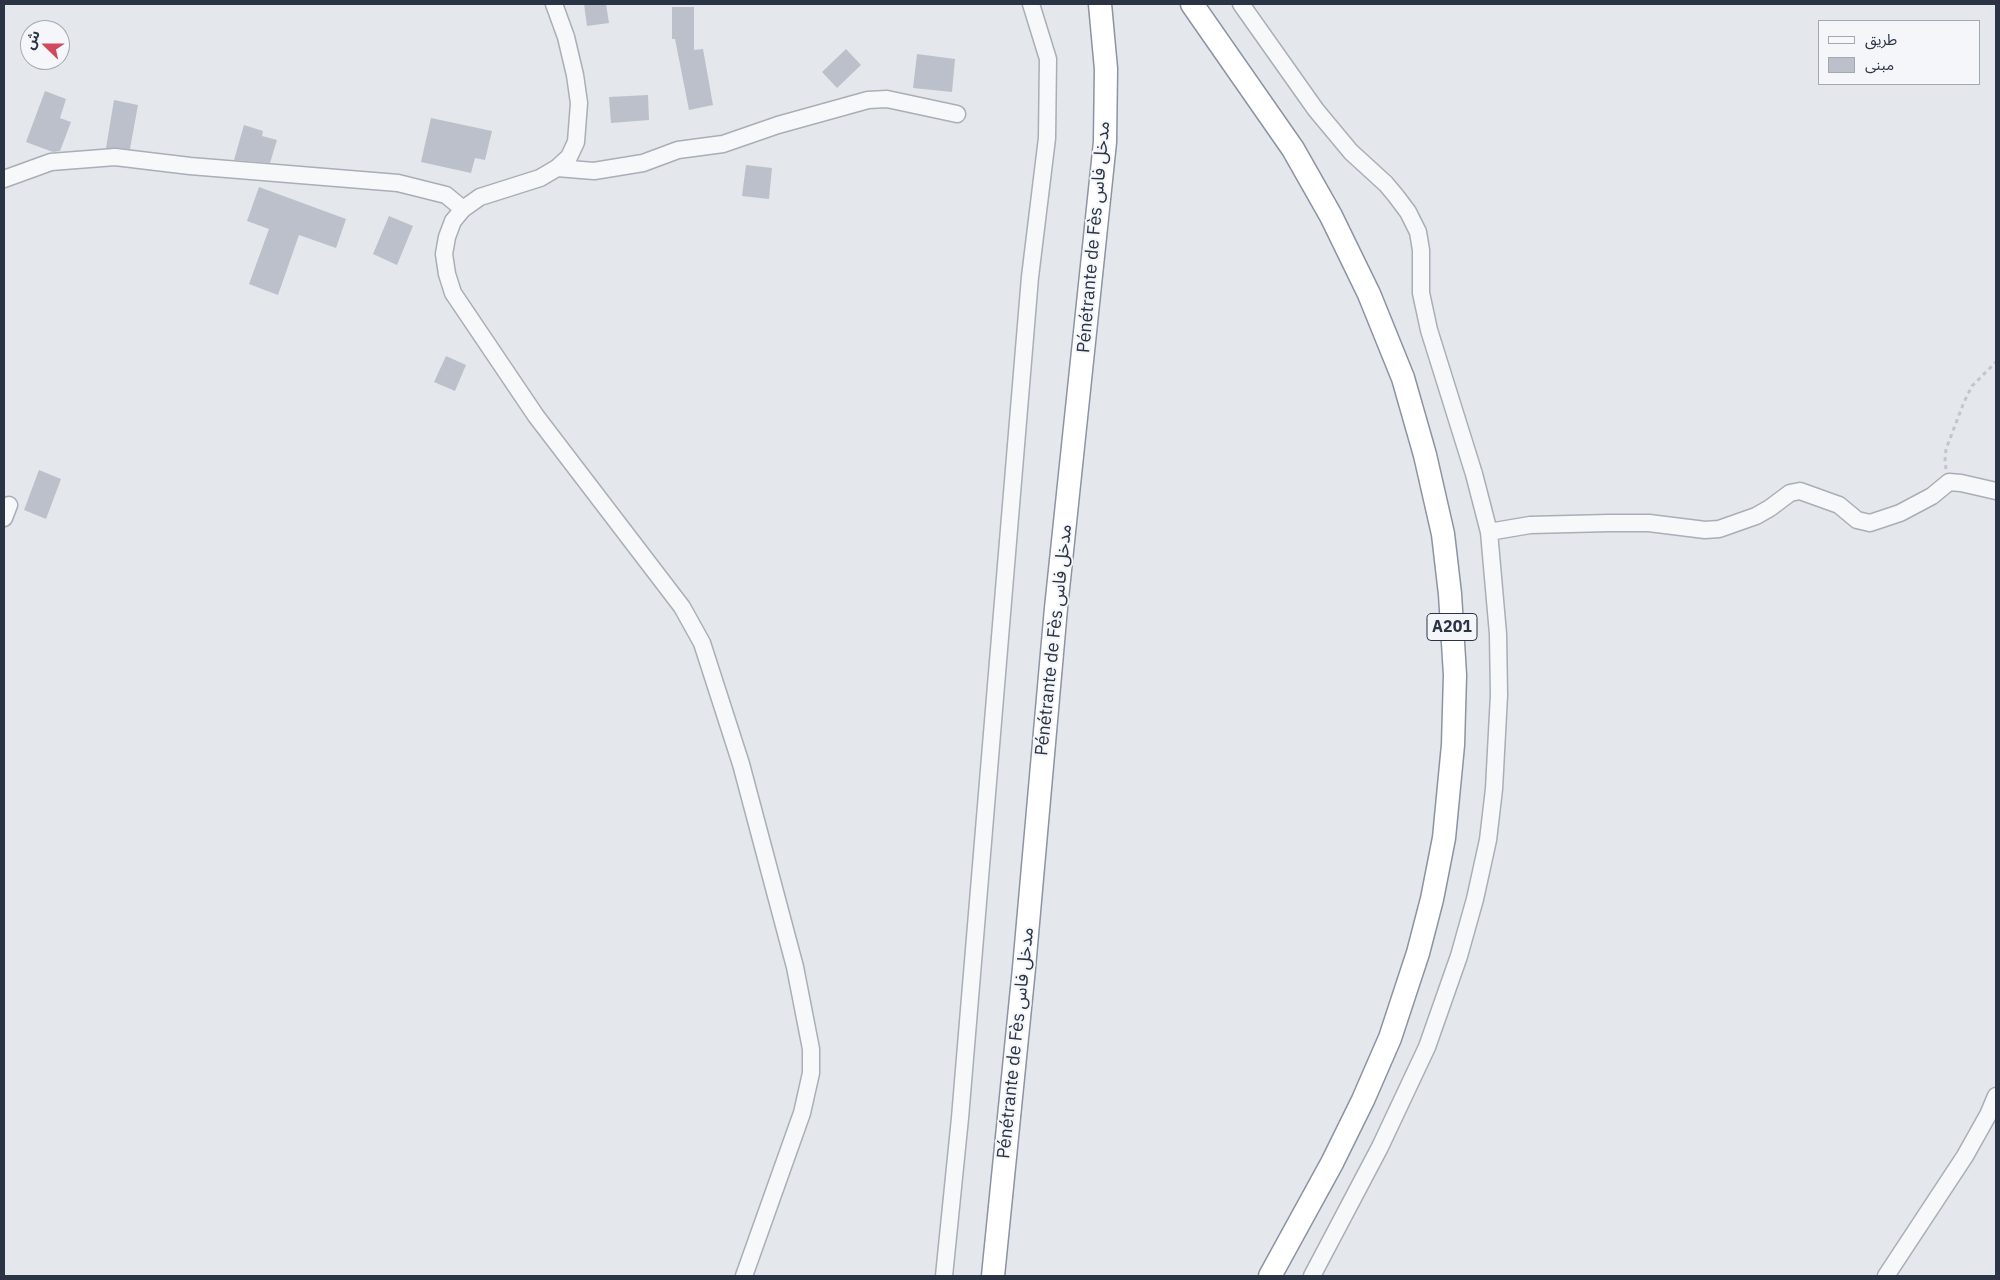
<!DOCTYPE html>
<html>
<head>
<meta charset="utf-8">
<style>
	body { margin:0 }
	#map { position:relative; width:2000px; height:1280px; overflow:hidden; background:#e4e7ec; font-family:"IBM Plex Sans","Noto Sans Arabic",sans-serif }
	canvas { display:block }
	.frame { position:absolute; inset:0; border:5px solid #2b3445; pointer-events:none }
	.legend { position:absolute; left:1818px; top:20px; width:162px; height:65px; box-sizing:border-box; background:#f4f6f9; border:1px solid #a4a8b1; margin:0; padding:6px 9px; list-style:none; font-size:15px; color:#2b3445 }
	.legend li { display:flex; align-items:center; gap:10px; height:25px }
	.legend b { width:25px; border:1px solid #a4a8b1 }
	.north { position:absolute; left:20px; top:20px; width:50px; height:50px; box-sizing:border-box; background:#f4f6f9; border:1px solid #a4a8b1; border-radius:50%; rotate:292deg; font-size:14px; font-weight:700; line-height:20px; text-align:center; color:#2b3445 }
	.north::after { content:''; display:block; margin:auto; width:18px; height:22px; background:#d1495b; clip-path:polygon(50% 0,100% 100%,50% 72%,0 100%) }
</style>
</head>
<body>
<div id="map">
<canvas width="2000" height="1280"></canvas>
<div class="frame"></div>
<ul class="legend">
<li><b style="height:6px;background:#f7f8fa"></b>طريق</li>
<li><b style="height:14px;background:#bbc0ca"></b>مبنى</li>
</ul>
<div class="north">ش</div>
</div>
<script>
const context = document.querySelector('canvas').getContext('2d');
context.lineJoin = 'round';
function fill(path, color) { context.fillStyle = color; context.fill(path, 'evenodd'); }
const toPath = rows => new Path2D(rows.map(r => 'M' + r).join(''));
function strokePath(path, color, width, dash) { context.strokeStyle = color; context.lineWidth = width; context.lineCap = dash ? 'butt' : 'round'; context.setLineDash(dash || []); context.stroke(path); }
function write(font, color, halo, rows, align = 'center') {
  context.font = font + ' "IBM Plex Sans","Noto Sans Arabic",sans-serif'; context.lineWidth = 4; context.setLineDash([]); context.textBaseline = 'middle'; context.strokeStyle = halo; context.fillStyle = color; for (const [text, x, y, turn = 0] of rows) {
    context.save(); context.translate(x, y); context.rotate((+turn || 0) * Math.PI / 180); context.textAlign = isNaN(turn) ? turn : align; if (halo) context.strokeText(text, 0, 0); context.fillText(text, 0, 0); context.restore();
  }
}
fill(toPath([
	[584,4,606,4,609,23,587,26],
	[672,7,694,7,694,50,703,49,713,105,689,110,675,39,672,39],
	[846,49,861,65,837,88,822,72],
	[917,54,955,59,952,92,913,88],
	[45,91,66,99,60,118,71,122,60,151,53,152,26,142],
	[648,95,649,120,611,123,609,97],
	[114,100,138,105,130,149,106,148],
	[431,118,492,131,485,160,475,158,471,173,421,162],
	[244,125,263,131,262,136,277,140,270,163,234,160],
	[746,165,772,168,769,199,742,196],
	[259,187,346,219,336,248,299,235,278,295,249,284,269,229,247,221],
	[389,216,413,226,397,265,373,254],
	[446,356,466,365,455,391,434,382],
	[39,470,61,479,46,519,24,510]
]), '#bbc0ca');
const minor = toPath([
	[554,4,566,37,575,75,579,103,576,142,569,157,557,168,540,178,480,197,463,209,453,221,447,237,444,254,447,274,453,293,536,416,682,607,702,643,741,764,795,967,811,1049,811,1073,802,1113,744,1276],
	[1241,4,1316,110,1351,152,1386,184,1396,196,1408,212,1418,232,1421,250,1421,293,1429,330,1474,474,1489,532,1498,634,1499,695,1494,789,1488,840,1475,899,1459,956,1427,1047,1380,1147,1312,1276],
	[557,168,594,171,643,163,678,150,723,144,778,125,868,100,887,99,957,114],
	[4,179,51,162,115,157,190,166,398,183,446,195,463,209],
	[4,518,9,505],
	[1489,532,1530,525,1609,523,1649,523,1705,530,1719,529,1756,516,1770,508,1790,493,1800,491,1839,505,1857,520,1870,523,1900,513,1932,496,1949,482,1961,483,1996,491],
	[944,1276,960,1118,1030,277,1047,138,1048,59,1031,4],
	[1886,1276,1965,1156,1988,1115,1996,1096]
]);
const highway = toPath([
	[1192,4,1293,149,1331,216,1369,294,1403,378,1425,455,1443,534,1450,594,1455,675,1453,745,1444,838,1432,899,1418,953,1390,1038,1363,1100,1332,1163,1270,1276],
	[993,1276,1024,968,1056,608,1105,142,1106,69,1100,4]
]);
strokePath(minor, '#a9aeb7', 19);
strokePath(highway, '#8b94a3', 25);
strokePath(toPath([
	[1946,469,1945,460,1946,449,1964,402,1972,386,1996,362]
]), '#c2c5cb', 3, [4, 4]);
strokePath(minor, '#f7f8fa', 16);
strokePath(highway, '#fff', 22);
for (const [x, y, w] of [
	[1452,627,50]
]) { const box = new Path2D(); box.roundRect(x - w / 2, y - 13.5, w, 27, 4); context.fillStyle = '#f4f6f9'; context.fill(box); strokePath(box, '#2b3445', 1); }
write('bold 16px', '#2b3445', null, [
	["A201",1452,627]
]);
write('18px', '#2b3445', '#f4f6f9', [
	["Pénétrante de Fès مدخل فاس",1094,237,-85],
	["Pénétrante de Fès مدخل فاس",1054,640,-84],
	["Pénétrante de Fès مدخل فاس",1016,1043,-84]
]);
</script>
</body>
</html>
